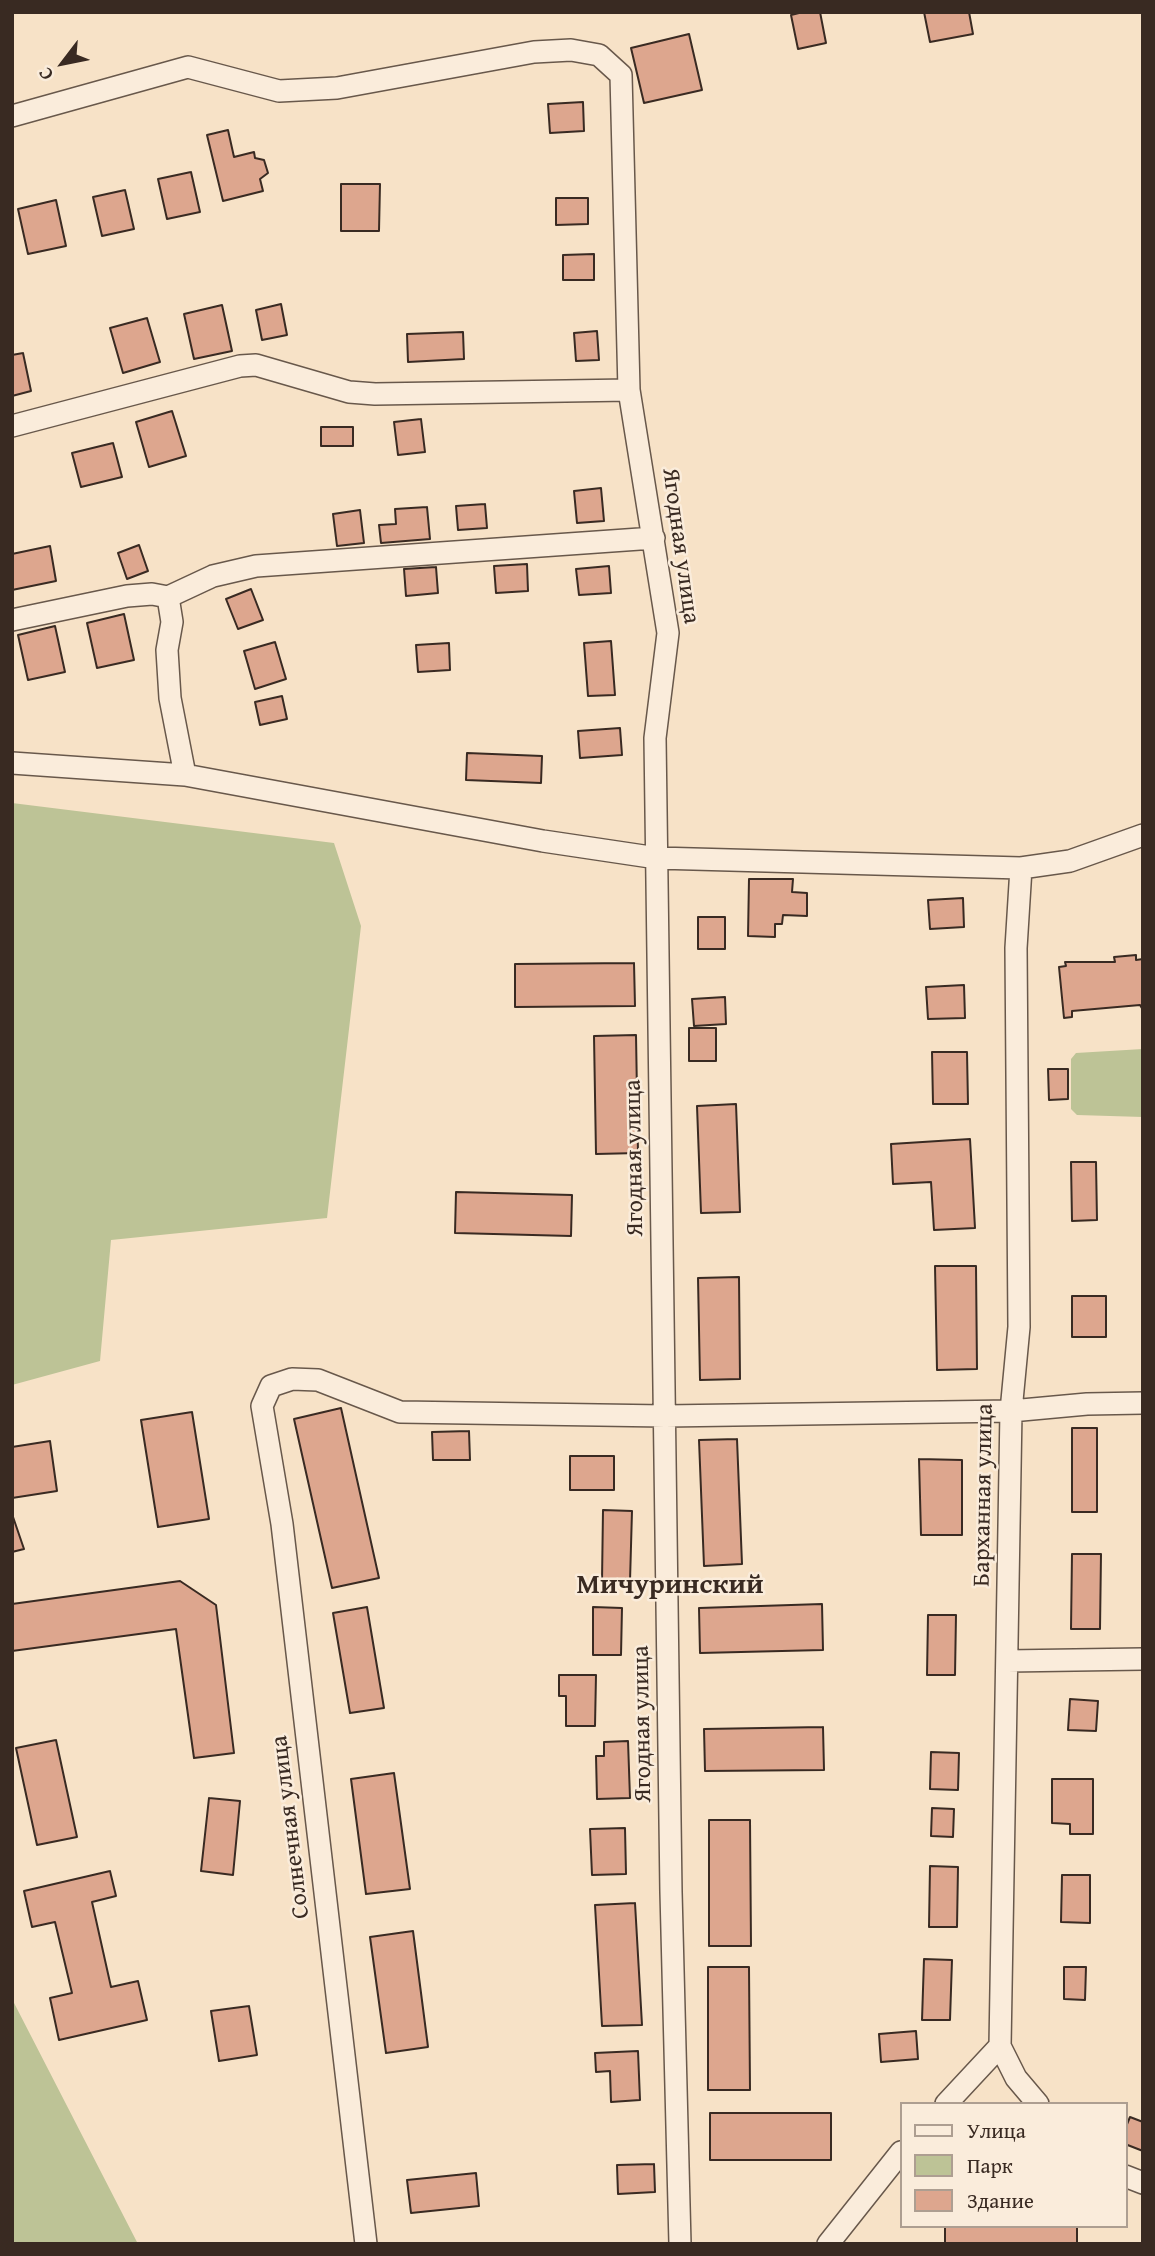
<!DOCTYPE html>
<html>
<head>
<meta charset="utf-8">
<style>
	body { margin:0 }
	#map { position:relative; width:1155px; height:2256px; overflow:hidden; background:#f7e2c7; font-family:"Gentium Book Plus",serif }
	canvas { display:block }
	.frame { position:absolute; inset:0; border:14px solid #392a22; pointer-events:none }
	.legend { position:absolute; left:900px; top:2102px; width:228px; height:126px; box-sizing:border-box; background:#faecdb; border:2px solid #ad9e91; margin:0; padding:9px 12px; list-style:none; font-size:21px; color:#392a22 }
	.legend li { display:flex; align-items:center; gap:14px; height:35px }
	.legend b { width:35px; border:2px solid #ad9e91 }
	.north { position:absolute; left:28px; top:28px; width:70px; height:70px; -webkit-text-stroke:5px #faecdb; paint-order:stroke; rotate:238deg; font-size:19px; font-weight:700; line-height:28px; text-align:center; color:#392a22 }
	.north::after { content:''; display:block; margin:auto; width:24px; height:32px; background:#392a22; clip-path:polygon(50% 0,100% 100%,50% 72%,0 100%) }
</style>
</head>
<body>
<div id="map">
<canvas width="1155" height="2256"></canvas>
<div class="frame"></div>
<ul class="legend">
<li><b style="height:9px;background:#faecdb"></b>Улица</li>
<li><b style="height:19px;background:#bdc396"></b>Парк</li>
<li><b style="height:19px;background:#dda68e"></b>Здание</li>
</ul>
<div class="north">С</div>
</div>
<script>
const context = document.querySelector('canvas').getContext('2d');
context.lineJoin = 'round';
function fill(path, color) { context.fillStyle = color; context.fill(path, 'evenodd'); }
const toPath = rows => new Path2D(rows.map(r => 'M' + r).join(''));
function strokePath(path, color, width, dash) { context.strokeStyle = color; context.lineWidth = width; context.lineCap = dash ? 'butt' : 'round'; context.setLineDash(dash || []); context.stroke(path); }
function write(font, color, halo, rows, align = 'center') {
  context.font = font + ' "Gentium Book Plus",serif'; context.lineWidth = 5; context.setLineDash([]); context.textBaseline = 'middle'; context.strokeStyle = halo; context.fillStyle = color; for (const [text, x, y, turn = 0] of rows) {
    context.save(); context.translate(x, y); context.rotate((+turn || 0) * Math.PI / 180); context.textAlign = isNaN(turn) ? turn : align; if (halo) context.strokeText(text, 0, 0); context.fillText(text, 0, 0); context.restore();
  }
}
fill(toPath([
	[12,803,334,843,361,926,327,1218,111,1240,100,1361,12,1385],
	[1143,1049,1143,1117,1077,1115,1071,1109,1071,1059,1076,1053],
	[12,1999,138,2244,12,2244]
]), '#bdc396');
const building = toPath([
	[803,12,820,12,826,43,798,49,791,15,803,12],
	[924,12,969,12,973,34,930,42,924,12],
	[689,34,702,90,644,103,631,48,689,34],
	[583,102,584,131,550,133,548,104,583,102],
	[228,130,234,157,254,152,255,158,264,160,268,173,260,179,263,191,223,201,207,135,228,130],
	[191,172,200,212,167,219,158,179,191,172],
	[341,184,380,184,379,231,341,231,341,184],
	[125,190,134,229,102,236,93,197,125,190],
	[556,198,588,198,588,224,556,225,556,198],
	[56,200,66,246,28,254,18,209,56,200],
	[594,254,594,280,563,280,563,255,594,254],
	[281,304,287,335,262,340,256,310,281,304],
	[222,305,232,351,194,359,184,314,222,305],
	[147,318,160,362,123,373,110,328,147,318],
	[597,331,599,360,576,361,574,333,597,331],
	[463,332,464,359,408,362,407,334,463,332],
	[23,353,31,391,12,396,12,355,23,353],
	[172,411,186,456,149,467,136,422,172,411],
	[421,419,425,452,398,455,394,422,421,419],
	[321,427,353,427,353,446,321,446,321,427],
	[113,443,122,477,81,487,72,453,113,443],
	[601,488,604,521,577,523,574,491,601,488],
	[485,504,487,528,458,530,456,506,485,504],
	[427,507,430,539,381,543,379,525,396,524,395,509,427,507],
	[360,510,364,543,337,546,333,514,360,510],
	[139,545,148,571,127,579,118,553,139,545],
	[50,546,56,581,12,590,12,554,50,546],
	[527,564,528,591,496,593,494,566,527,564],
	[609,566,611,593,579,595,576,569,609,566],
	[436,567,438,593,406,596,404,569,436,567],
	[251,589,263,620,238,629,226,599,251,589],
	[124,614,134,660,97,668,87,623,124,614],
	[55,626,65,672,28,680,18,635,55,626],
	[611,641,615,695,588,696,584,643,611,641],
	[275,642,286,679,255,689,244,651,275,642],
	[449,643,450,670,418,672,416,645,449,643],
	[282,696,287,719,260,725,255,702,282,696],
	[620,728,622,755,580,758,578,731,620,728],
	[467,753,542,756,541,783,466,780,467,753],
	[749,879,793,879,792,892,807,893,807,916,783,915,782,924,775,924,775,937,748,936,749,879],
	[963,898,964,927,930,929,928,900,963,898],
	[698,917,725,917,725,949,698,949,698,917],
	[1136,955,1136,960,1143,959,1143,1010,1140,1005,1072,1011,1072,1017,1064,1018,1059,967,1066,966,1065,962,1115,962,1114,957,1136,955],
	[634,963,635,1006,515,1007,515,964,634,963],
	[964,985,965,1018,928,1019,926,987,964,985],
	[725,997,726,1024,694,1026,692,999,725,997],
	[689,1028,716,1028,716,1061,689,1061,689,1028],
	[636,1035,638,1153,596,1154,594,1036,636,1035],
	[932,1052,967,1052,968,1104,933,1104,932,1052],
	[1048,1069,1068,1069,1068,1099,1049,1100,1048,1069],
	[736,1104,740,1212,701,1213,697,1106,736,1104],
	[970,1139,975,1228,934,1230,931,1182,893,1184,891,1144,970,1139],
	[1071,1162,1096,1162,1097,1220,1072,1221,1071,1162],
	[456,1192,572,1195,571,1236,455,1233,456,1192],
	[935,1266,976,1266,977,1369,937,1370,935,1266],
	[739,1277,740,1379,700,1380,698,1278,739,1277],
	[1072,1296,1106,1296,1106,1337,1072,1337,1072,1296],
	[341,1408,379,1578,332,1588,294,1419,341,1408],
	[192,1412,209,1519,158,1527,141,1420,192,1412],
	[1072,1428,1097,1428,1097,1512,1072,1512,1072,1428],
	[469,1431,470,1460,433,1460,432,1432,469,1431],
	[737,1439,742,1564,704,1566,699,1440,737,1439],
	[50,1441,57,1491,12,1498,12,1447,50,1441],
	[570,1456,614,1456,614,1490,570,1490,570,1456],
	[919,1459,962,1460,962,1535,921,1535,919,1459],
	[603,1510,632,1511,630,1581,602,1581,603,1510],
	[12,1514,24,1549,12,1552,12,1514],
	[1072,1554,1101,1554,1100,1629,1071,1629,1072,1554],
	[180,1581,216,1605,234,1753,194,1758,176,1629,12,1651,12,1604,180,1581],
	[822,1604,823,1650,700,1653,699,1608,822,1604],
	[367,1607,384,1708,350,1713,333,1613,367,1607],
	[593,1607,622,1608,621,1655,593,1655,593,1607],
	[928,1615,956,1615,955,1675,927,1675,928,1615],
	[559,1675,596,1675,595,1726,566,1726,566,1696,559,1696,559,1675],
	[1070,1699,1098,1701,1096,1731,1068,1730,1070,1699],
	[823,1727,824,1770,705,1771,704,1729,823,1727],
	[56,1740,77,1837,37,1845,16,1748,56,1740],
	[628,1741,630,1798,597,1799,596,1756,604,1756,604,1742,628,1741],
	[931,1752,959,1753,958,1790,930,1789,931,1752],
	[394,1773,410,1889,366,1894,351,1779,394,1773],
	[1052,1779,1093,1779,1093,1834,1070,1834,1070,1824,1052,1823,1052,1779],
	[209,1798,240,1801,233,1875,201,1871,209,1798],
	[932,1808,954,1809,953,1837,931,1836,932,1808],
	[709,1820,750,1820,751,1946,709,1946,709,1820],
	[625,1828,626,1874,592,1875,590,1829,625,1828],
	[930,1866,958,1867,957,1927,929,1927,930,1866],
	[110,1871,116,1896,92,1902,111,1987,138,1981,147,2020,59,2040,50,1998,72,1993,55,1922,32,1927,24,1891,110,1871],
	[1062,1875,1090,1875,1090,1923,1061,1922,1062,1875],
	[635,1903,642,2025,602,2026,595,1905,635,1903],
	[413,1931,428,2047,386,2053,370,1937,413,1931],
	[924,1959,952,1960,950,2020,922,2020,924,1959],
	[708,1967,749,1967,750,2090,708,2090,708,1967],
	[1064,1967,1086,1967,1085,2000,1064,1999,1064,1967],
	[249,2006,257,2055,219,2061,211,2011,249,2006],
	[916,2031,918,2059,881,2062,879,2034,916,2031],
	[638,2051,640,2100,611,2102,610,2071,596,2072,595,2053,638,2051],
	[710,2113,831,2113,831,2160,710,2160,710,2113],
	[1130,2117,1143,2122,1143,2151,1125,2144,1125,2129,1130,2117],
	[654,2164,655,2192,618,2194,617,2165,654,2164],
	[476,2173,479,2206,411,2213,407,2180,476,2173],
	[945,2226,1077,2227,1077,2244,945,2244,945,2226]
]);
fill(building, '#dda68e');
strokePath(building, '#392a22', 2);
const minor = toPath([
	[12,116,188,67,279,91,337,88,534,52,571,50,599,55,621,75,629,390,668,633,655,738,671,1892,680,2244],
	[12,426,240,366,256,365,349,392,375,394,629,390],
	[12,620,127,596,152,594,168,597],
	[12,763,185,775,543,841,657,858,1021,868,1070,861,1143,835],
	[185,775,170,698,167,650,172,622,168,597,213,576,256,566,654,538],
	[1007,1661,1143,1659],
	[1000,2046,1016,2078,1038,2104],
	[946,2104,1000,2046,1011,1411,1019,1327,1016,948,1021,868],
	[1125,2176,1143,2183],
	[366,2244,282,1524,262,1406,271,1386,292,1379,318,1380,400,1412,665,1416,1011,1411,1087,1404,1143,1403],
	[828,2244,901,2152]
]);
strokePath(minor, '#68584b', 24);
strokePath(minor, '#faecdb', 21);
write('24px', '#392a22', '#faecdb', [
	["Ягодная улица",680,546,82],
	["Ягодная улица",635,1158,-91],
	["Барханная улица",984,1495,-89],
	["Ягодная улица",643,1724,-91],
	["Солнечная улица",291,1827,-97]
]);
write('bold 28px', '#392a22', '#faecdb', [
	["Мичуринский",670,1586]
]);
</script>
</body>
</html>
